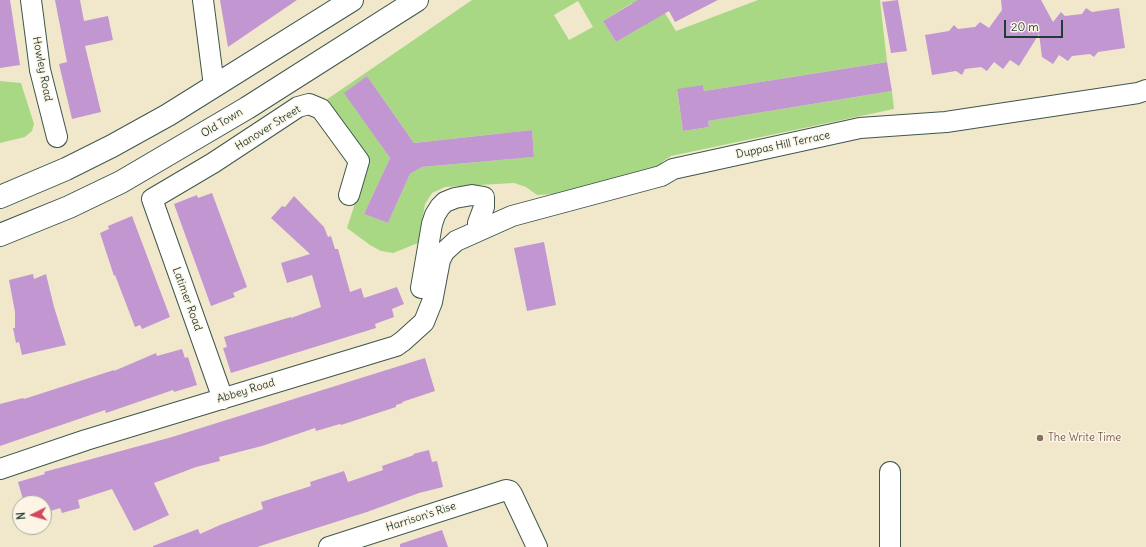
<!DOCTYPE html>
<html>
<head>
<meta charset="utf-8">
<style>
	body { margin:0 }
	#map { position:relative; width:1146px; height:547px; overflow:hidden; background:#f1e8cc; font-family:Delius,sans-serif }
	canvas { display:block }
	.north { position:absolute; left:12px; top:495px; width:40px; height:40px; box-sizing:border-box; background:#fcf5e5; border:1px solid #a4ab9e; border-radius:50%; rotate:265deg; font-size:11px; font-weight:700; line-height:16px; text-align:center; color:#1f3d34 }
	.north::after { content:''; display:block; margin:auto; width:14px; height:18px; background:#d1495b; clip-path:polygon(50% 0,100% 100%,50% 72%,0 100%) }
	.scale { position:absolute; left:1004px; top:20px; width:59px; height:18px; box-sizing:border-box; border:2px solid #1f3d34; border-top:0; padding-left:5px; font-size:12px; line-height:14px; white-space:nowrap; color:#1f3d34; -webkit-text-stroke:3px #fcf5e5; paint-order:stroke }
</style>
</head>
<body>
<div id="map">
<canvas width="1146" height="547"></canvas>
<div class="north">N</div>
<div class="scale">20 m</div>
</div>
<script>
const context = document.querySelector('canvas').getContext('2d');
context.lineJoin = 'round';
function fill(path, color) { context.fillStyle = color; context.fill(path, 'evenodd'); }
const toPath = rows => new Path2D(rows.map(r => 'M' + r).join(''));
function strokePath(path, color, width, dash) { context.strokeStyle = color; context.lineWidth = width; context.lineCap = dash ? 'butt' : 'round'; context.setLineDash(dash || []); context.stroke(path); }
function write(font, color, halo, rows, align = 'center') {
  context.font = font + ' Delius,sans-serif'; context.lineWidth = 3; context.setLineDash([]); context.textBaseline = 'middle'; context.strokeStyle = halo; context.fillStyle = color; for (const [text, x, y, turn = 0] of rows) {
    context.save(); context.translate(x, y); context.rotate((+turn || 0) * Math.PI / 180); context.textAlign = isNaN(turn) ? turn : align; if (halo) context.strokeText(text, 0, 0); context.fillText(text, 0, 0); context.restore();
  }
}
fill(toPath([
	[472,0,657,0,676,31,758,0,880,0,887,62,704,91,703,85,677,90,683,131,709,127,708,121,892,91,894,109,671,156,662,162,657,170,554,194,537,195,526,187,514,183,445,187,432,193,425,204,418,243,393,253,381,251,370,245,347,228,369,160,326,100],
	[578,1,593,27,569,40,554,15],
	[632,3,645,25,616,42,603,21],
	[367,76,414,143,532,130,534,157,422,167,410,174,388,223,364,214,390,158,345,93],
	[0,81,21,83,34,124,32,131,25,137,0,143]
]), '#a9d885');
fill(toPath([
	[0,0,10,0,20,65,0,68],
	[55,0,80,0,84,21,108,16,113,40,85,46,101,112,72,119,59,64,67,62],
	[220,0,297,0,228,47],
	[638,0,718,0,675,22,669,11,616,42,603,21],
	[898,0,907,51,891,53,882,2],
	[1001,0,1041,0,1053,22,1061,12,1065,16,1073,15,1082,14,1086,8,1092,12,1119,8,1125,48,1098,52,1094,57,1090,54,1072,56,1068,61,1059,55,1053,64,1042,57,1039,34,1019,66,1010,60,1003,69,994,62,987,71,981,67,965,69,962,75,956,71,932,75,925,35,949,31,954,25,958,29,975,27,980,22,989,28,1002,10],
	[887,62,892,91,708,121,709,127,683,131,677,89,703,85,704,91],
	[367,76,414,143,532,130,534,157,422,167,410,174,388,223,364,214,390,158,344,93],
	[212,193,247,287,233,293,235,297,211,306,174,204,197,195,198,198],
	[294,196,324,227,328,237,331,236,335,249,338,249,350,292,361,288,364,298,397,287,404,304,392,309,394,317,375,324,376,328,231,373,223,348,227,347,224,337,291,317,291,318,321,307,312,275,287,283,281,263,310,254,271,218,282,206,285,207],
	[132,216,170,317,142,329,140,325,135,327,115,275,114,276,100,233,109,229,108,226],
	[544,242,556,305,527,311,514,248],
	[33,274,34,279,46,274,54,307,66,345,22,355,19,342,16,343,13,328,15,328,15,312,9,280],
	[182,349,185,358,188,357,197,385,174,392,173,390,106,413,105,410,0,446,0,404,23,398,24,399,114,370,114,371,156,353,157,356],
	[425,358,435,391,402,402,403,403,396,405,396,407,341,425,340,424,316,431,315,428,262,446,219,457,220,461,196,467,154,483,169,515,134,531,112,489,78,500,80,508,62,513,60,508,44,513,44,503,24,503,18,482,45,474,44,472,172,437],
	[429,450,432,462,437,461,443,487,419,493,367,512,257,547,153,547,153,546,198,529,200,534,220,525,263,509,261,502,311,486,310,482,344,471,348,482,383,470,382,466,414,455,413,454],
	[442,530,448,547,400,547,400,544]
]), '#c296d1');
const minor = toPath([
	[31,0,40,70,57,137],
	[203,0,214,86],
	[421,288,432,224,435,215,440,207,445,202,455,198,472,195,484,197,484,207,478,223,478,230],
	[223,399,152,199,213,163,298,107,309,104,321,109,359,161,349,195],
	[0,469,86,440,396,346,403,341,424,322,432,302,440,260,444,252,456,241,512,216,661,176,673,169,860,128,946,122,1138,93,1146,90],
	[329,547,506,490,510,491,512,494,537,547],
	[890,547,890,472]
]);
const primary = toPath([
	[0,197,66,169,112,146,168,115,352,0],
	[0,235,69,207,121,182,247,108,417,0]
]);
strokePath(minor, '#3e574b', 22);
strokePath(primary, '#3e574b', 24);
strokePath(minor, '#fff', 20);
strokePath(primary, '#fff', 22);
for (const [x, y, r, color] of [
	[1040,438,4,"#8d6e63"]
]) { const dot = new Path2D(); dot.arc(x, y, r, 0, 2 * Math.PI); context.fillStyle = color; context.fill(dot); strokePath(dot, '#fcf5e5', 1.5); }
write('11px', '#1f3d34', '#fcf5e5', [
	["Howley Road",42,69,79],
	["Old Town",222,123,-31],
	["Hanover Street",268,128,-32],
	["Duppas Hill Terrace",783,145,-12],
	["Latimer Road",187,299,70],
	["Abbey Road",246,391,-17],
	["Harrison's Rise",421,517,-18]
]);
write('11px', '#785e54', '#fcf5e5', [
	["The Write Time",1048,438]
], 'left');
</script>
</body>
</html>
